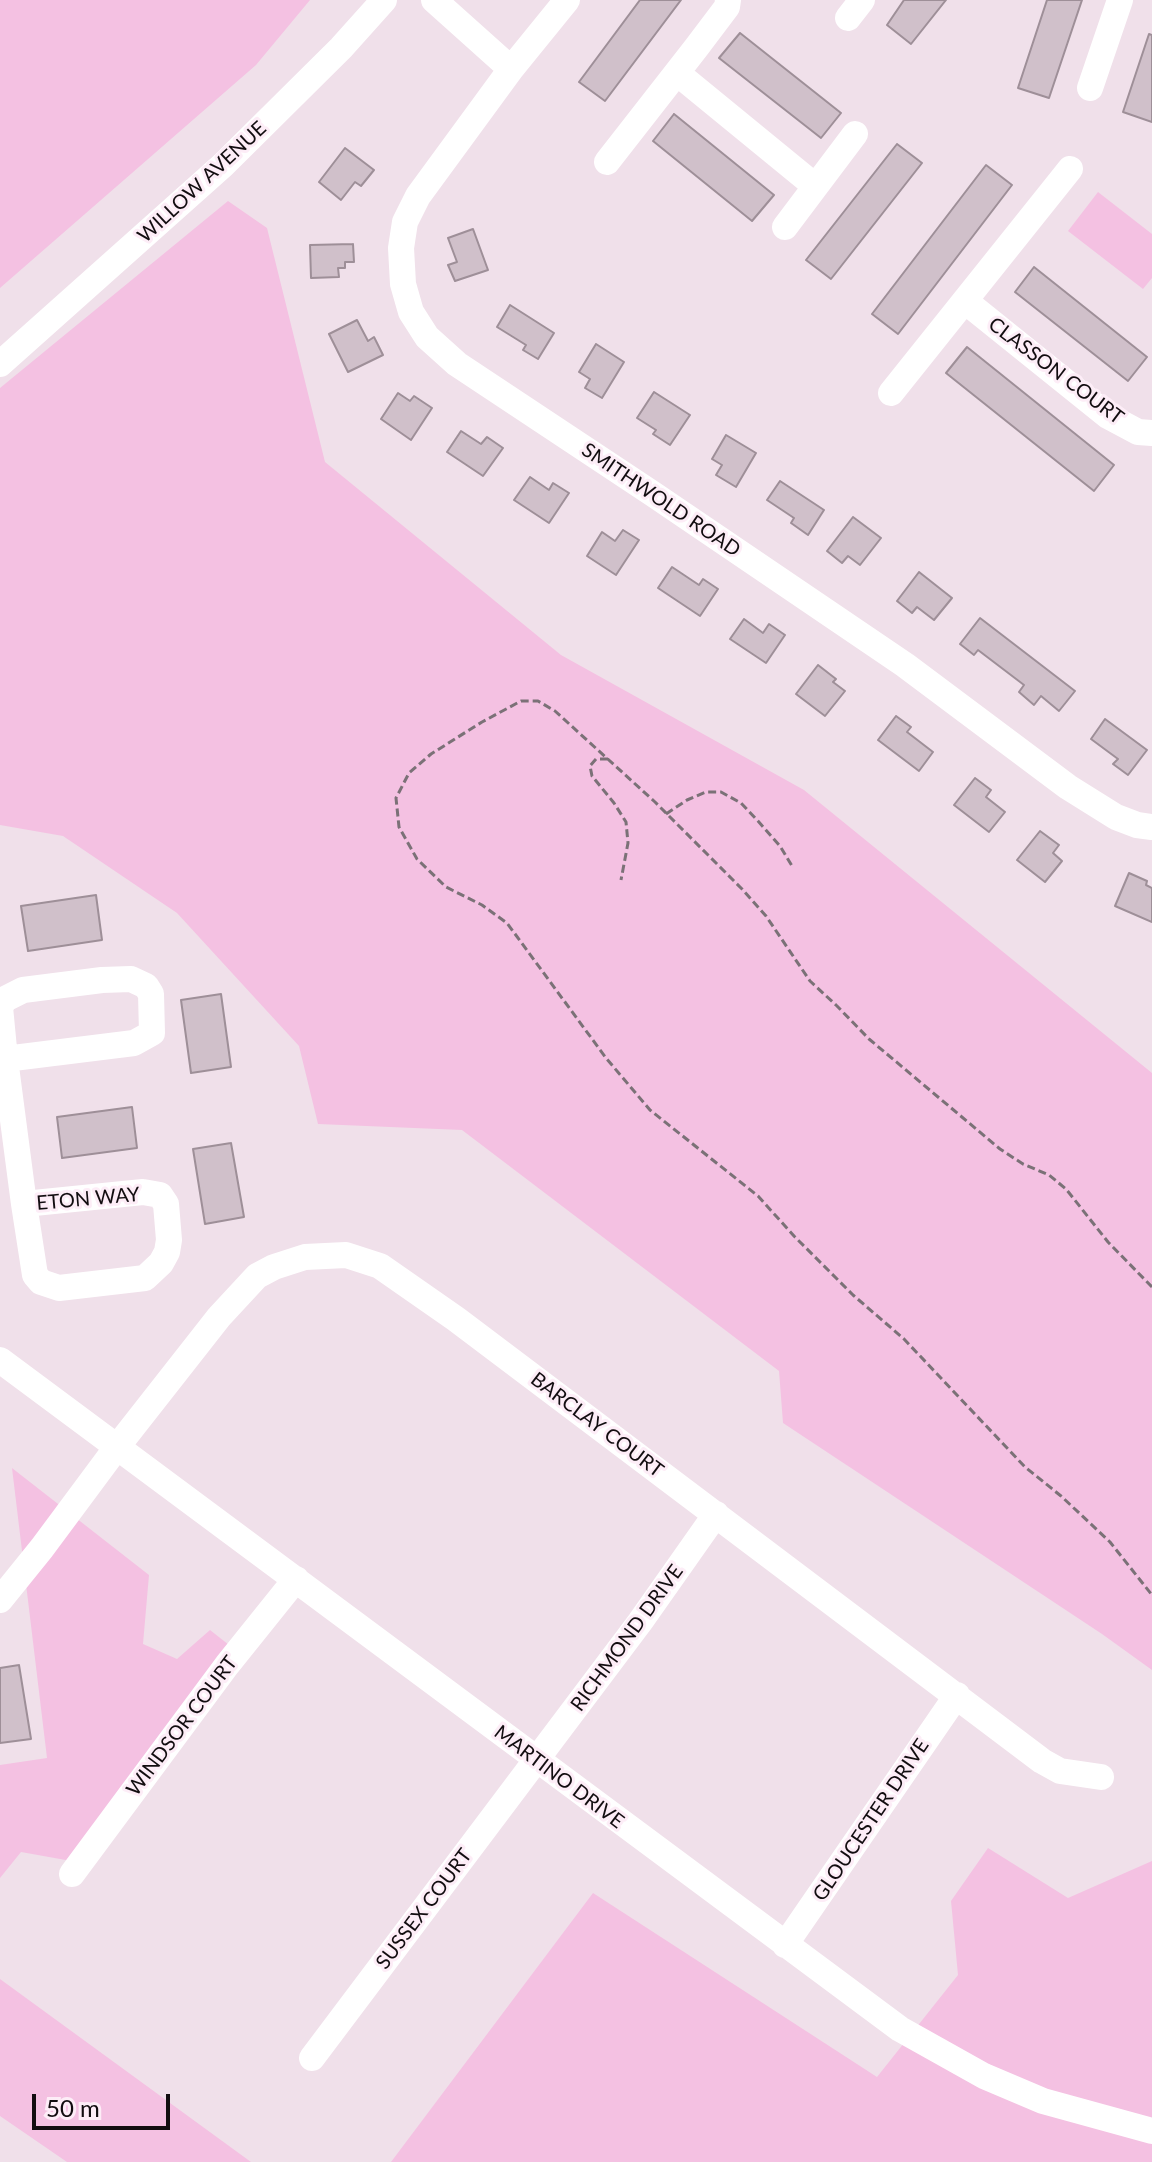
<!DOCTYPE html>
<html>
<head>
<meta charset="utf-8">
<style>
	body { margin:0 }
	#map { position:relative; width:1152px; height:2162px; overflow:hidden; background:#f0e0ea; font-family:Lato,sans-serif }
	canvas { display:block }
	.scale { position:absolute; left:32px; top:2094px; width:138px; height:36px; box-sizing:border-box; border:4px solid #120d10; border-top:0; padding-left:10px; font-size:24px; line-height:28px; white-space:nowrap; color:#120d10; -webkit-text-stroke:6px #fdedf7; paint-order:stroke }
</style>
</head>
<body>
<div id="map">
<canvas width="1152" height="2162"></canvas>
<div class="scale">50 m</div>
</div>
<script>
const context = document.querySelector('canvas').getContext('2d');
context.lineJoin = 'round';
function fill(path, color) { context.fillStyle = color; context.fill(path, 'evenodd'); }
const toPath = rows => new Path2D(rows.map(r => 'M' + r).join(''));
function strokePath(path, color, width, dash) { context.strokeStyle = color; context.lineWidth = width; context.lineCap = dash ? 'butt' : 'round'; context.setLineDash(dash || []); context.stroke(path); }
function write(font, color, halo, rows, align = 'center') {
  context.font = font + ' Lato,sans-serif'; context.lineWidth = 6; context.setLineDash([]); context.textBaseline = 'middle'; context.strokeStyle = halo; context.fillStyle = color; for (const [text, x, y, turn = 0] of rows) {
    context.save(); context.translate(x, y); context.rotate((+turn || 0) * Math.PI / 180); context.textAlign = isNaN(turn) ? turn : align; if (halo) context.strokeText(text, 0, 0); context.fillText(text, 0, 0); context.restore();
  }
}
fill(toPath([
	[0,0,310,0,256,65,0,288],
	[1098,192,1152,234,1152,278,1143,289,1068,231],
	[228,201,267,228,325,462,561,655,804,790,1152,1073,1152,1670,1102,1634,783,1423,779,1371,462,1130,318,1124,299,1046,177,913,63,836,0,825,0,388],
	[12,1468,149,1575,143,1644,177,1659,210,1630,243,1656,88,1864,21,1852,0,1878,0,1765,47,1758],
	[988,1848,1068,1898,1152,1861,1152,2162,391,2162,593,1893,877,2077,958,1975,951,1901],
	[0,1979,251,2162,67,2162,0,2116]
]), '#f4c1e2');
const building = toPath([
	[640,0,681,0,605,101,579,82,640,0],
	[904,0,946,0,911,44,887,25,904,0],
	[1047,0,1082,0,1049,98,1018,88,1047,0],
	[740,33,841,113,821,138,719,58,740,33],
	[1149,34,1152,35,1152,122,1123,112,1149,34],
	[674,114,774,195,752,221,653,141,674,114],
	[897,144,922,163,831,279,806,260,897,144],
	[345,148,374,170,361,186,355,182,341,200,319,182,345,148],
	[986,165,1012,185,898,334,872,314,986,165],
	[473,229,488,270,455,281,448,265,457,262,448,238,473,229],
	[353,244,354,262,345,262,345,268,338,268,339,277,311,278,310,245,353,244],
	[1034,267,1147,357,1128,381,1015,292,1034,267],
	[510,305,554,333,538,359,523,350,526,345,497,327,510,305],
	[357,320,368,341,374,337,383,355,348,372,329,334,357,320],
	[596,344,624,362,602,398,585,388,590,379,579,372,596,344],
	[967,347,1114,465,1094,491,946,373,967,347],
	[654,392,690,415,670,445,653,434,656,430,637,418,654,392],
	[398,393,410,401,414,396,432,408,411,440,381,419,398,393],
	[461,431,481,444,487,437,503,448,483,476,447,452,461,431],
	[726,435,756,453,736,487,716,475,722,465,712,459,726,435],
	[530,477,549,490,553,483,569,493,549,523,514,500,530,477],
	[780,481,824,510,808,535,791,523,794,518,767,500,780,481],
	[853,517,881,538,860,565,848,556,842,563,827,551,853,517],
	[623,530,639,540,616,575,587,556,602,532,615,541,623,530],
	[672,567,699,585,703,579,718,589,700,616,658,588,672,567],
	[919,572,952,598,934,620,917,607,912,613,897,601,919,572],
	[980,618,1075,691,1059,711,1041,696,1034,705,1019,692,1024,685,978,650,974,655,960,644,980,618],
	[744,619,763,633,769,624,785,635,766,663,730,639,744,619],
	[818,665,836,679,833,682,845,691,825,716,796,694,818,665],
	[896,716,911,727,907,732,933,752,919,771,878,740,896,716],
	[1105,719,1147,750,1128,775,1113,764,1118,759,1091,739,1105,719],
	[975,778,991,790,986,797,1005,812,989,832,954,805,975,778],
	[1040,831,1059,845,1053,853,1062,861,1045,882,1017,860,1040,831],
	[1129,873,1147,881,1146,885,1152,888,1152,922,1115,906,1129,873],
	[96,895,102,940,28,951,21,906,96,895],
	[221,994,231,1067,191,1073,181,1000,221,994],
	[132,1107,137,1148,62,1158,57,1117,132,1107],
	[231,1143,244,1217,205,1224,193,1149,231,1143],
	[19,1665,31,1739,0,1743,0,1668,19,1665]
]);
fill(building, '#d0c0ca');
strokePath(building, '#9e8f98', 2);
strokePath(toPath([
	[608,759,596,759,590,766,592,776,614,803,626,822,628,843,621,880],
	[666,814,687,800,706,792,721,792,741,803,758,821,780,846,792,866],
	[1152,1287,1108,1242,1066,1189,1049,1175,1023,1164,1000,1149,869,1039,837,1006,810,981,766,916,742,889,655,802,555,711,538,701,521,701,482,722,431,754,409,773,396,798,399,827,417,859,446,887,482,905,507,923,606,1058,650,1110,758,1196,794,1236,853,1295,904,1339,1025,1467,1061,1496,1110,1542,1152,1595]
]), '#7b7177', 3, [8, 4]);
strokePath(toPath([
	[434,0,511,69],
	[567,0,511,69,418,196,405,222,401,248,403,284,411,312,427,337,457,364,653,494,905,665,1068,787,1116,817,1137,825,1152,827],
	[848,18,862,0],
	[677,73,815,186],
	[1090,88,1120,0],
	[607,162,696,48,727,7,728,0],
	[785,227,855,134],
	[965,301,1108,416,1138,432,1152,433],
	[0,364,223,165,341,48,384,0],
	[891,393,1070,169],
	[131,979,146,986,151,994,152,1033,134,1043,5,1059,0,1007,5,999,23,990,102,980,131,979],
	[5,1059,24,1204],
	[143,1192,160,1195,166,1204,169,1240,167,1252,161,1263,145,1278,59,1288,41,1282,35,1275,24,1204,143,1192],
	[0,1360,900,2029,984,2076,1043,2101,1152,2131],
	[0,1600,42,1548,117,1447,219,1317,257,1276,274,1267,305,1257,346,1255,380,1266,456,1319,1042,1761,1060,1771,1101,1777],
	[72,1874,227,1665,296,1579],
	[785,1945,957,1695],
	[312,2058,640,1622,716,1514]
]), '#fff', 26);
write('20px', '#120d10', '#fdedf7', [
	["WILLOW AVENUE",202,182,-43],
	["CLASSON COURT",1056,371,37],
	["SMITHWOLD ROAD",661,500,34],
	["ETON WAY",88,1199,-5],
	["BARCLAY COURT",597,1425,37],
	["RICHMOND DRIVE",627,1638,-54],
	["WINDSOR COURT",182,1726,-53],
	["MARTINO DRIVE",559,1777,37],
	["GLOUCESTER DRIVE",871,1820,-56],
	["SUSSEX COURT",424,1909,-53]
]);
</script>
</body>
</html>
